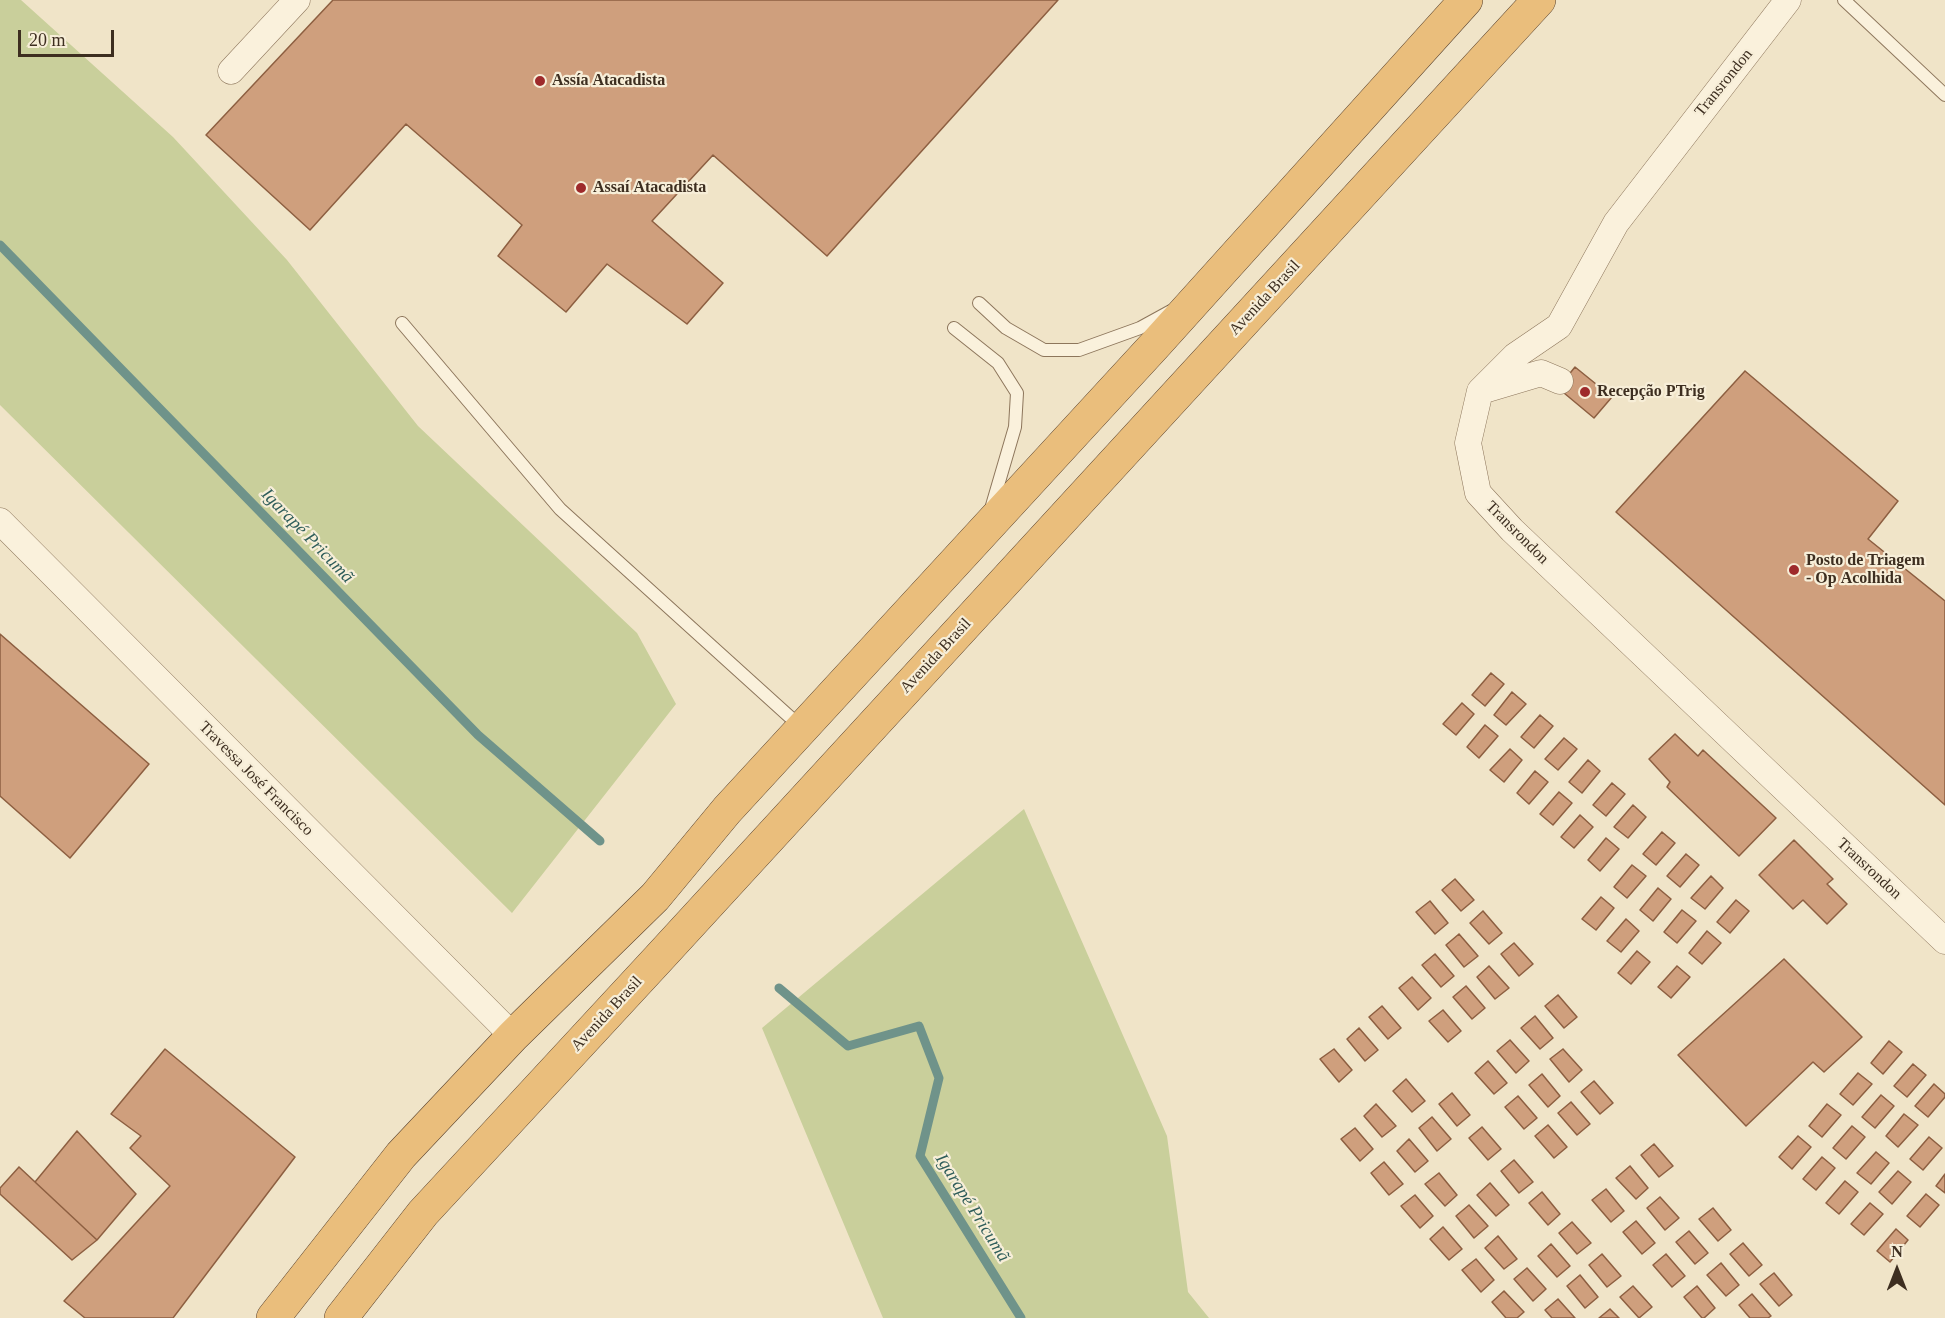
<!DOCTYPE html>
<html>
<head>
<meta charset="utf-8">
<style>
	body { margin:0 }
	#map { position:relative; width:1945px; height:1318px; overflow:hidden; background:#f0e4c8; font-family:"Times New Roman",serif }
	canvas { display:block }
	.north { position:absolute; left:1867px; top:1240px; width:60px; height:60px; -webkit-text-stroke:4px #f7eed8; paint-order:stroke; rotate:0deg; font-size:16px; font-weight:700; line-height:24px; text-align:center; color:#3d2e20 }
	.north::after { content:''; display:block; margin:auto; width:21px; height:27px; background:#3d2e20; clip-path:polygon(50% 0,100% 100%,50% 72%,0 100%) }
	.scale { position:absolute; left:18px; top:30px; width:96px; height:27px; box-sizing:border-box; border:3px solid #3d2e20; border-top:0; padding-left:8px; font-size:18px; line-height:21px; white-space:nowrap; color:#3d2e20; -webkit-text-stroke:4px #f7eed8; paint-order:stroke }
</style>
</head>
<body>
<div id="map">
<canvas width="1945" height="1318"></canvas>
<div class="north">N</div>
<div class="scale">20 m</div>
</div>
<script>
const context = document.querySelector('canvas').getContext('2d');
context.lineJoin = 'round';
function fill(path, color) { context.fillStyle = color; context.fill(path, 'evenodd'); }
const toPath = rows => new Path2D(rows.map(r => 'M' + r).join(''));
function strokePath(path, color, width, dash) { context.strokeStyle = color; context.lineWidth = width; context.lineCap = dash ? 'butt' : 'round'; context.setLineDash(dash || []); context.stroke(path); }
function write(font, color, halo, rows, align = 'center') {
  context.font = font + ' "Times New Roman",serif'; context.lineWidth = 4.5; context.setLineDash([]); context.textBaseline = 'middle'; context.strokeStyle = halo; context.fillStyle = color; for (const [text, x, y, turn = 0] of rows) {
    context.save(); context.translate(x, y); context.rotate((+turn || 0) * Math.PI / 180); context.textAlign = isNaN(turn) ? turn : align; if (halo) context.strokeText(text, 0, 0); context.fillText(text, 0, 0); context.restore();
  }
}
fill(toPath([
	[0,0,21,0,173,137,287,260,418,426,637,633,676,704,512,913,0,405],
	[1024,809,1167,1136,1188,1292,1209,1318,883,1318,762,1028]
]), '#c9cf9b');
strokePath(toPath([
	[0,245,478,735,600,841],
	[779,988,848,1046,919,1026,939,1078,920,1156,1021,1318]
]), '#6f938a', 9);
const building = toPath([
	[333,0,1058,0,827,256,713,155,652,221,723,283,687,324,607,264,566,312,498,256,522,225,406,124,310,230,206,135,333,0],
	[1575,367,1612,397,1594,418,1558,388,1575,367],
	[1745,371,1898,501,1868,539,1945,601,1945,805,1616,512,1745,371],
	[0,634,149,764,70,858,0,796,0,634],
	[1491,673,1504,684,1485,706,1472,695,1491,673],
	[1512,692,1526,704,1506,725,1494,715,1512,692],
	[1462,703,1474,714,1456,735,1443,724,1462,703],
	[1540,715,1553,726,1534,748,1521,737,1540,715],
	[1485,725,1498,736,1479,758,1467,747,1485,725],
	[1675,734,1698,756,1703,750,1776,818,1739,856,1667,787,1670,782,1649,759,1675,734],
	[1564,738,1577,749,1558,770,1545,759,1564,738],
	[1510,749,1522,760,1504,782,1490,770,1510,749],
	[1588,760,1600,771,1582,793,1569,782,1588,760],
	[1535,771,1548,782,1529,804,1517,793,1535,771],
	[1612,783,1625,794,1606,816,1593,805,1612,783],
	[1559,792,1572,803,1553,825,1540,814,1559,792],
	[1633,805,1646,817,1628,838,1614,827,1633,805],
	[1580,815,1593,827,1574,848,1561,837,1580,815],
	[1662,832,1675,843,1656,865,1643,854,1662,832],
	[1606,838,1619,849,1600,871,1588,860,1606,838],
	[1794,840,1833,879,1827,884,1847,904,1827,924,1803,900,1793,909,1759,875,1794,840],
	[1686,854,1699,865,1680,887,1667,876,1686,854],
	[1632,865,1646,876,1627,898,1614,887,1632,865],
	[1711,876,1723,888,1705,909,1691,898,1711,876],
	[1455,879,1474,900,1461,911,1442,890,1455,879],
	[1658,888,1671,899,1653,921,1640,910,1658,888],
	[1601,897,1614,908,1596,930,1582,919,1601,897],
	[1736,900,1749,911,1730,933,1717,922,1736,900],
	[1430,901,1448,923,1435,934,1416,912,1430,901],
	[1682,910,1696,921,1677,943,1664,932,1682,910],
	[1483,911,1502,933,1489,944,1470,923,1483,911],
	[1626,919,1639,931,1621,952,1607,941,1626,919],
	[1707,931,1721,943,1702,964,1689,953,1707,931],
	[1459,934,1478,956,1464,967,1446,945,1459,934],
	[1514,943,1533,964,1519,976,1501,954,1514,943],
	[1637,951,1650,962,1631,984,1618,973,1637,951],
	[1435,954,1454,976,1441,987,1422,965,1435,954],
	[1784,959,1862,1037,1824,1072,1813,1062,1746,1126,1678,1055,1784,959],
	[1489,966,1509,988,1495,999,1477,977,1489,966],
	[1677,966,1690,977,1671,998,1658,987,1677,966],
	[1412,977,1431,998,1418,1010,1399,988,1412,977],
	[1466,986,1485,1008,1472,1019,1453,997,1466,986],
	[1558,995,1577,1017,1564,1028,1545,1006,1558,995],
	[1382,1006,1401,1028,1388,1039,1369,1017,1382,1006],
	[1443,1010,1461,1031,1448,1042,1429,1021,1443,1010],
	[1535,1016,1553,1038,1540,1049,1521,1028,1535,1016],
	[1359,1028,1378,1050,1365,1061,1347,1039,1359,1028],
	[1510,1040,1529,1061,1516,1073,1497,1051,1510,1040],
	[1889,1041,1902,1052,1883,1074,1871,1063,1889,1041],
	[165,1049,295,1157,173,1318,85,1318,64,1301,170,1186,130,1148,141,1136,111,1114,165,1049],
	[1334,1049,1352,1070,1339,1082,1320,1059,1334,1049],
	[1563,1049,1582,1070,1569,1082,1550,1059,1563,1049],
	[1488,1061,1507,1083,1494,1094,1475,1073,1488,1061],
	[1913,1064,1926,1075,1907,1097,1894,1086,1913,1064],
	[1858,1073,1872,1084,1853,1105,1840,1094,1858,1073],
	[1542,1074,1560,1096,1548,1107,1529,1085,1542,1074],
	[1406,1079,1425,1101,1412,1112,1393,1091,1406,1079],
	[1594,1081,1613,1103,1600,1114,1581,1092,1594,1081],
	[1934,1084,1945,1094,1945,1097,1928,1117,1915,1106,1934,1084],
	[1452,1093,1470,1115,1457,1126,1439,1104,1452,1093],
	[1881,1095,1894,1106,1875,1128,1862,1117,1881,1095],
	[1518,1096,1537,1118,1524,1129,1505,1107,1518,1096],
	[1571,1102,1590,1124,1577,1135,1558,1113,1571,1102],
	[1376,1104,1396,1126,1382,1137,1364,1116,1376,1104],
	[1827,1104,1841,1115,1822,1137,1809,1126,1827,1104],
	[1904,1114,1918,1125,1898,1147,1886,1136,1904,1114],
	[1432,1117,1451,1139,1437,1151,1419,1128,1432,1117],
	[1548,1125,1567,1147,1554,1158,1535,1136,1548,1125],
	[1852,1126,1865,1137,1846,1159,1833,1148,1852,1126],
	[1482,1127,1501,1149,1488,1160,1469,1138,1482,1127],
	[1355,1128,1373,1149,1360,1161,1341,1139,1355,1128],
	[77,1131,136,1194,97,1240,35,1182,77,1131],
	[1798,1136,1811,1147,1792,1169,1779,1157,1798,1136],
	[1929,1137,1942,1148,1923,1170,1910,1159,1929,1137],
	[1409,1139,1428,1161,1415,1172,1397,1151,1409,1139],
	[1654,1144,1673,1166,1659,1177,1641,1155,1654,1144],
	[1876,1152,1889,1163,1871,1184,1857,1173,1876,1152],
	[1822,1157,1835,1168,1816,1190,1803,1179,1822,1157],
	[1514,1160,1533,1182,1519,1193,1501,1171,1514,1160],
	[1384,1162,1403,1184,1389,1195,1371,1173,1384,1162],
	[1630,1166,1648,1188,1636,1199,1616,1178,1630,1166],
	[19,1167,97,1240,72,1260,0,1194,0,1188,19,1167],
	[1898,1171,1911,1182,1892,1204,1879,1192,1898,1171],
	[1439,1173,1457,1195,1445,1206,1425,1184,1439,1173],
	[1945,1174,1945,1193,1936,1186,1945,1174],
	[1845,1181,1858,1192,1839,1214,1826,1203,1845,1181],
	[1490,1183,1509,1205,1496,1216,1477,1195,1490,1183],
	[1606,1189,1624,1211,1611,1222,1592,1200,1606,1189],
	[1542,1192,1560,1214,1548,1225,1529,1203,1542,1192],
	[1926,1194,1939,1205,1920,1227,1907,1216,1926,1194],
	[1415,1195,1433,1216,1420,1228,1401,1206,1415,1195],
	[1660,1197,1679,1218,1665,1230,1647,1208,1660,1197],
	[1870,1203,1883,1214,1864,1235,1851,1224,1870,1203],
	[1469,1205,1488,1226,1474,1238,1456,1216,1469,1205],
	[1713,1208,1731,1230,1718,1241,1699,1219,1713,1208],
	[1636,1221,1655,1243,1642,1254,1623,1232,1636,1221],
	[1572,1222,1591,1243,1577,1254,1559,1233,1572,1222],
	[1443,1227,1462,1249,1449,1260,1430,1239,1443,1227],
	[1896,1229,1908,1240,1890,1262,1877,1251,1896,1229],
	[1689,1231,1708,1253,1695,1264,1676,1242,1689,1231],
	[1498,1236,1517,1259,1504,1269,1485,1248,1498,1236],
	[1743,1243,1762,1265,1749,1276,1730,1254,1743,1243],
	[1551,1244,1570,1266,1557,1277,1538,1256,1551,1244],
	[1602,1254,1621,1276,1607,1287,1589,1265,1602,1254],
	[1666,1254,1685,1276,1672,1287,1653,1265,1666,1254],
	[1476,1259,1494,1280,1481,1292,1462,1270,1476,1259],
	[1721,1263,1739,1285,1726,1296,1707,1275,1721,1263],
	[1527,1268,1546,1289,1533,1301,1514,1279,1527,1268],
	[1774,1273,1792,1295,1779,1306,1760,1284,1774,1273],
	[1580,1275,1598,1297,1585,1308,1567,1286,1580,1275],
	[1633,1286,1652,1307,1639,1318,1620,1297,1633,1286],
	[1697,1286,1715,1308,1704,1318,1702,1318,1684,1297,1697,1286],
	[1504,1291,1524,1312,1517,1318,1506,1318,1492,1302,1504,1291],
	[1752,1294,1771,1316,1768,1318,1750,1318,1739,1305,1752,1294],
	[1558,1299,1575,1318,1552,1318,1545,1310,1558,1299],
	[1610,1309,1619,1318,1599,1318,1610,1309]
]);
fill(building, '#cf9f7d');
strokePath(building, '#8d5f41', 1.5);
const service = toPath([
	[1844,0,1945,95],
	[979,303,1006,328,1044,350,1079,350,1140,328,1171,311],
	[402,323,560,509,802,728],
	[954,328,998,363,1017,393,1015,427,991,509]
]);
const minor = toPath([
	[1788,0,1616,223,1559,326,1515,356,1480,391,1468,443,1478,493,1512,530,1945,941],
	[231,71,297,0],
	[1484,390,1541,373,1560,381],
	[0,521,513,1036]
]);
const trunk = toPath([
	[273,1318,401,1155,513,1036,655,897,727,810,1155,345,1466,0],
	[341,1318,423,1213,659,958,1539,0]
]);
strokePath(service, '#8d765c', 14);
strokePath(minor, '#8d765c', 27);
strokePath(trunk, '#5b4430', 34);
strokePath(service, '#faf1dc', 12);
strokePath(minor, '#faf1dc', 26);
strokePath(trunk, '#eabe7c', 33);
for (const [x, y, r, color] of [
	[540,81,6,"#9e2a2b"],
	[581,188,6,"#9e2a2b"],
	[1585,392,6,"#9e2a2b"],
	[1794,570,6,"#9e2a2b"]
]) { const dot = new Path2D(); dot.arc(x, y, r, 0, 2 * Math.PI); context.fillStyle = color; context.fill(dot); strokePath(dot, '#f7eed8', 2); }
write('bold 16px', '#3d2e20', '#f7eed8', [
	["Assía Atacadista",552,81],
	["Assaí Atacadista",593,188],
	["Recepção PTrig",1597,392],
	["Posto de Triagem",1806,561],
	["- Op Acolhida",1806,579]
], 'left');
write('16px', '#3d2e20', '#f7eed8', [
	["Transrondon",1724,83,-51],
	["Avenida Brasil",1265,298,-47],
	["Transrondon",1517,533,45],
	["Avenida Brasil",936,656,-47],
	["Travessa José Francisco",256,779,45],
	["Transrondon",1869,869,43],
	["Avenida Brasil",607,1014,-47]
]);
write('italic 18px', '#2f5d5a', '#f7eed8', [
	["Igarapé Pricumã",307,536,46],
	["Igarapé Pricumã",972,1208,58]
]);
</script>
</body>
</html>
